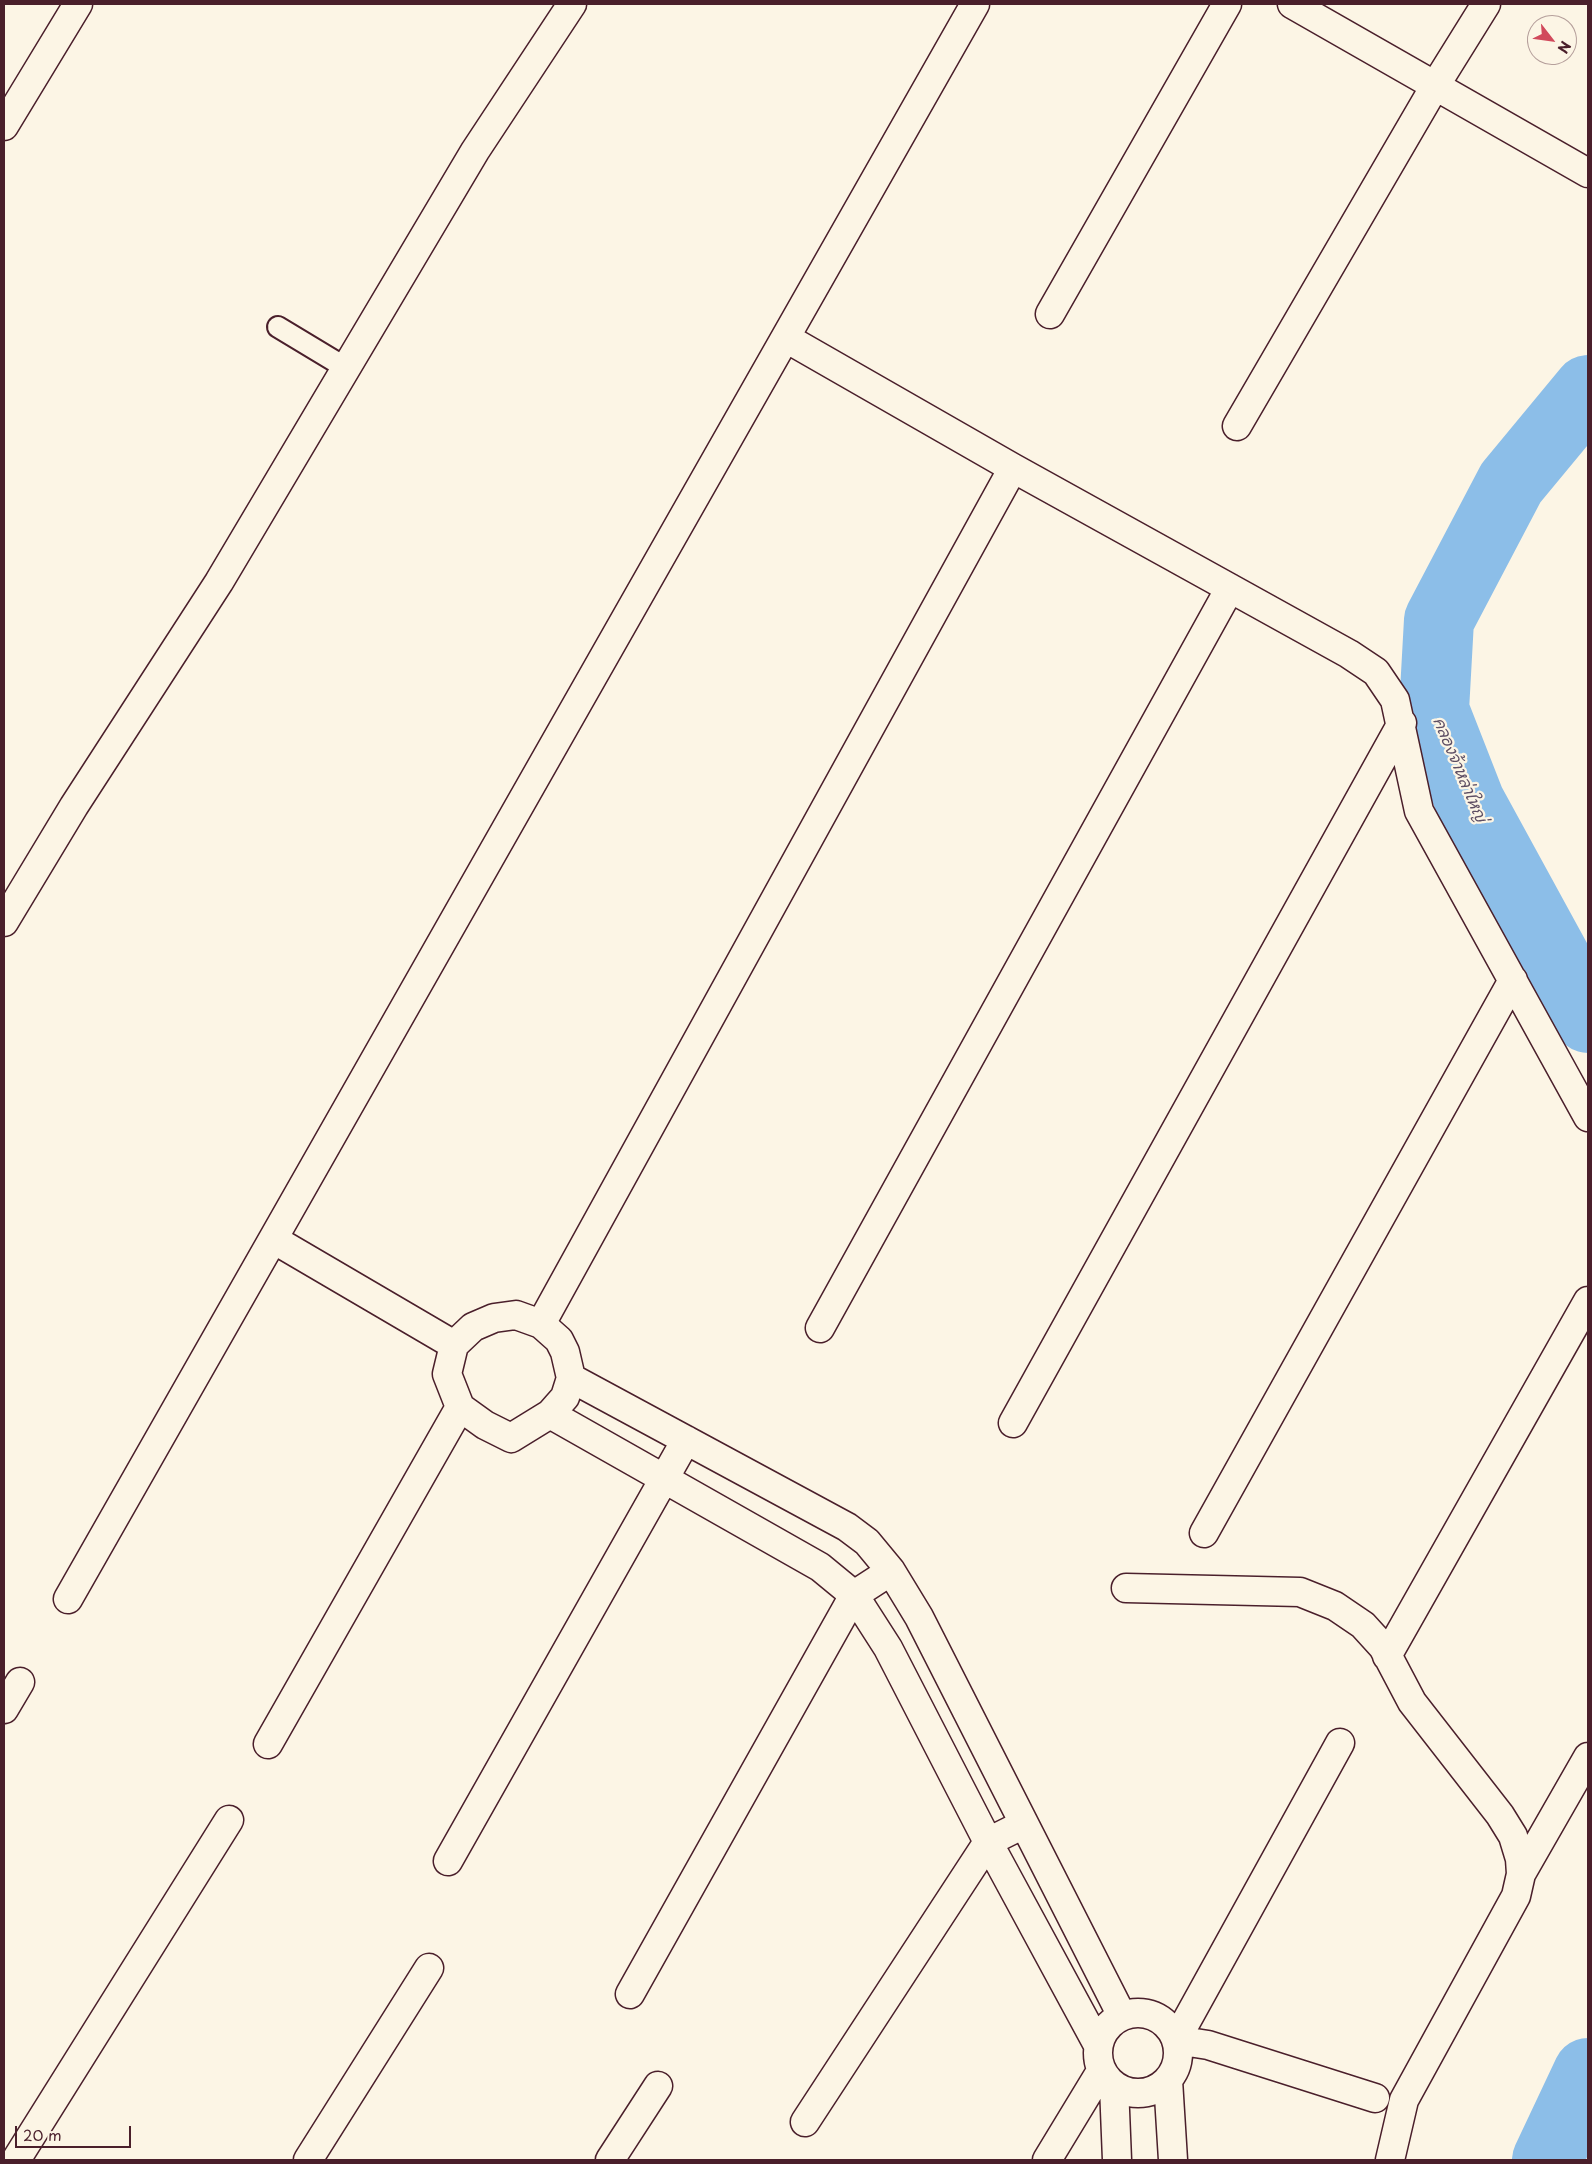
<!DOCTYPE html>
<html>
<head>
<meta charset="utf-8">
<style>
	body { margin:0 }
	#map { position:relative; width:1592px; height:2164px; overflow:hidden; background:#fcf5e5; font-family:"Playpen Sans",sans-serif }
	canvas { display:block }
	.frame { position:absolute; inset:0; border:5px solid #4a1f2b; pointer-events:none }
	.north { position:absolute; left:1527px; top:15px; width:50px; height:50px; box-sizing:border-box; background:#fcf5e5; border:1px solid #b59f9b; border-radius:50%; rotate:120deg; font-size:14px; font-weight:700; line-height:20px; text-align:center; color:#4a1f2b }
	.north::after { content:''; display:block; margin:auto; width:18px; height:22px; background:#d1495b; clip-path:polygon(50% 0,100% 100%,50% 72%,0 100%) }
	.scale { position:absolute; left:15px; top:2126px; width:116px; height:22px; box-sizing:border-box; border:2px solid #4a1f2b; border-top:0; padding-left:6px; font-size:15px; line-height:18px; white-space:nowrap; color:#4a1f2b; -webkit-text-stroke:4px #fcf5e5; paint-order:stroke }
</style>
</head>
<body>
<div id="map">
<canvas width="1592" height="2164"></canvas>
<div class="frame"></div>
<div class="north">N</div>
<div class="scale">20 m</div>
</div>
<script>
const context = document.querySelector('canvas').getContext('2d');
context.lineJoin = 'round';
const toPath = rows => new Path2D(rows.map(r => 'M' + r).join(''));
function strokePath(path, color, width, dash) { context.strokeStyle = color; context.lineWidth = width; context.lineCap = dash ? 'butt' : 'round'; context.setLineDash(dash || []); context.stroke(path); }
function write(font, color, halo, rows, align = 'center') {
  context.font = font + ' "Playpen Sans","Playpen Sans Thai",sans-serif'; context.lineWidth = 4.5; context.setLineDash([]); context.textBaseline = 'middle'; context.strokeStyle = halo; context.fillStyle = color; for (const [text, x, y, turn = 0] of rows) {
    context.save(); context.translate(x, y); context.rotate((+turn || 0) * Math.PI / 180); context.textAlign = isNaN(turn) ? turn : align; if (halo) context.strokeText(text, 0, 0); context.fillText(text, 0, 0); context.restore();
  }
}
strokePath(toPath([
	[1588,390,1511,483,1439,620,1434,710,1470,802,1588,1018],
	[1547,2160,1588,2073]
]), '#8cbee8', 70);
const lane = toPath([
	[278,327,346,368]
]);
const street = toPath([
	[1292,4,1588,173],
	[4,126,78,4],
	[1050,314,1227,4],
	[786,338,1013,468,1349,654,1376,672,1395,700,1419,811,1588,1117],
	[1237,426,1435,86,1486,4],
	[4,922,74,806,219,582,475,151,572,4],
	[273,1239,975,4],
	[541,1324,1013,468],
	[820,1328,1230,588],
	[571,1378,565,1397,550,1414,511,1438,485,1425,460,1407,447,1374,454,1345,473,1327,494,1318,516,1315,541,1324,559,1340,565,1352,571,1378,847,1527,867,1542,891,1571,919,1617,1122,2016],
	[550,1414,820,1567,854,1595,888,1648,988,1842,1098,2045],
	[1013,1423,1402,723],
	[1204,1533,1513,980],
	[1126,1588,1300,1592,1335,1606,1363,1625,1383,1647,1412,1702,1500,1815,1513,1836,1520,1859,1521,1874,1516,1896,1404,2100,1390,2160],
	[68,1599,273,1239,454,1345],
	[1387,1656,1588,1301],
	[4,1709,20,1682],
	[1340,1743,1176,2040,1208,2045,1375,2098],
	[268,1744,460,1407],
	[448,1861,686,1440],
	[1521,1874,1588,1757],
	[630,1994,854,1595,891,1571],
	'1098 2053a40 40 0 1 1 80 0a40 40 0 1 1-80 0Z',
	[1168,2080,1173,2160],
	[1114,2086,1117,2160],
	[805,2122,988,1842,1024,1824],
	[16,2160,229,1820],
	[308,2160,429,1968],
	[610,2160,658,2086],
	[1047,2160,1101,2071]
]);
strokePath(lane, '#4a1f2b', 24);
strokePath(street, '#4a1f2b', 31);
strokePath(lane, '#fcf5e5', 20);
strokePath(street, '#fcf5e5', 28);
write('italic 16px', '#5e4f64', '#fcf5e5', [
	["คลองจ้าหล่าใหญ่",1459,770,67]
]);
</script>
</body>
</html>
